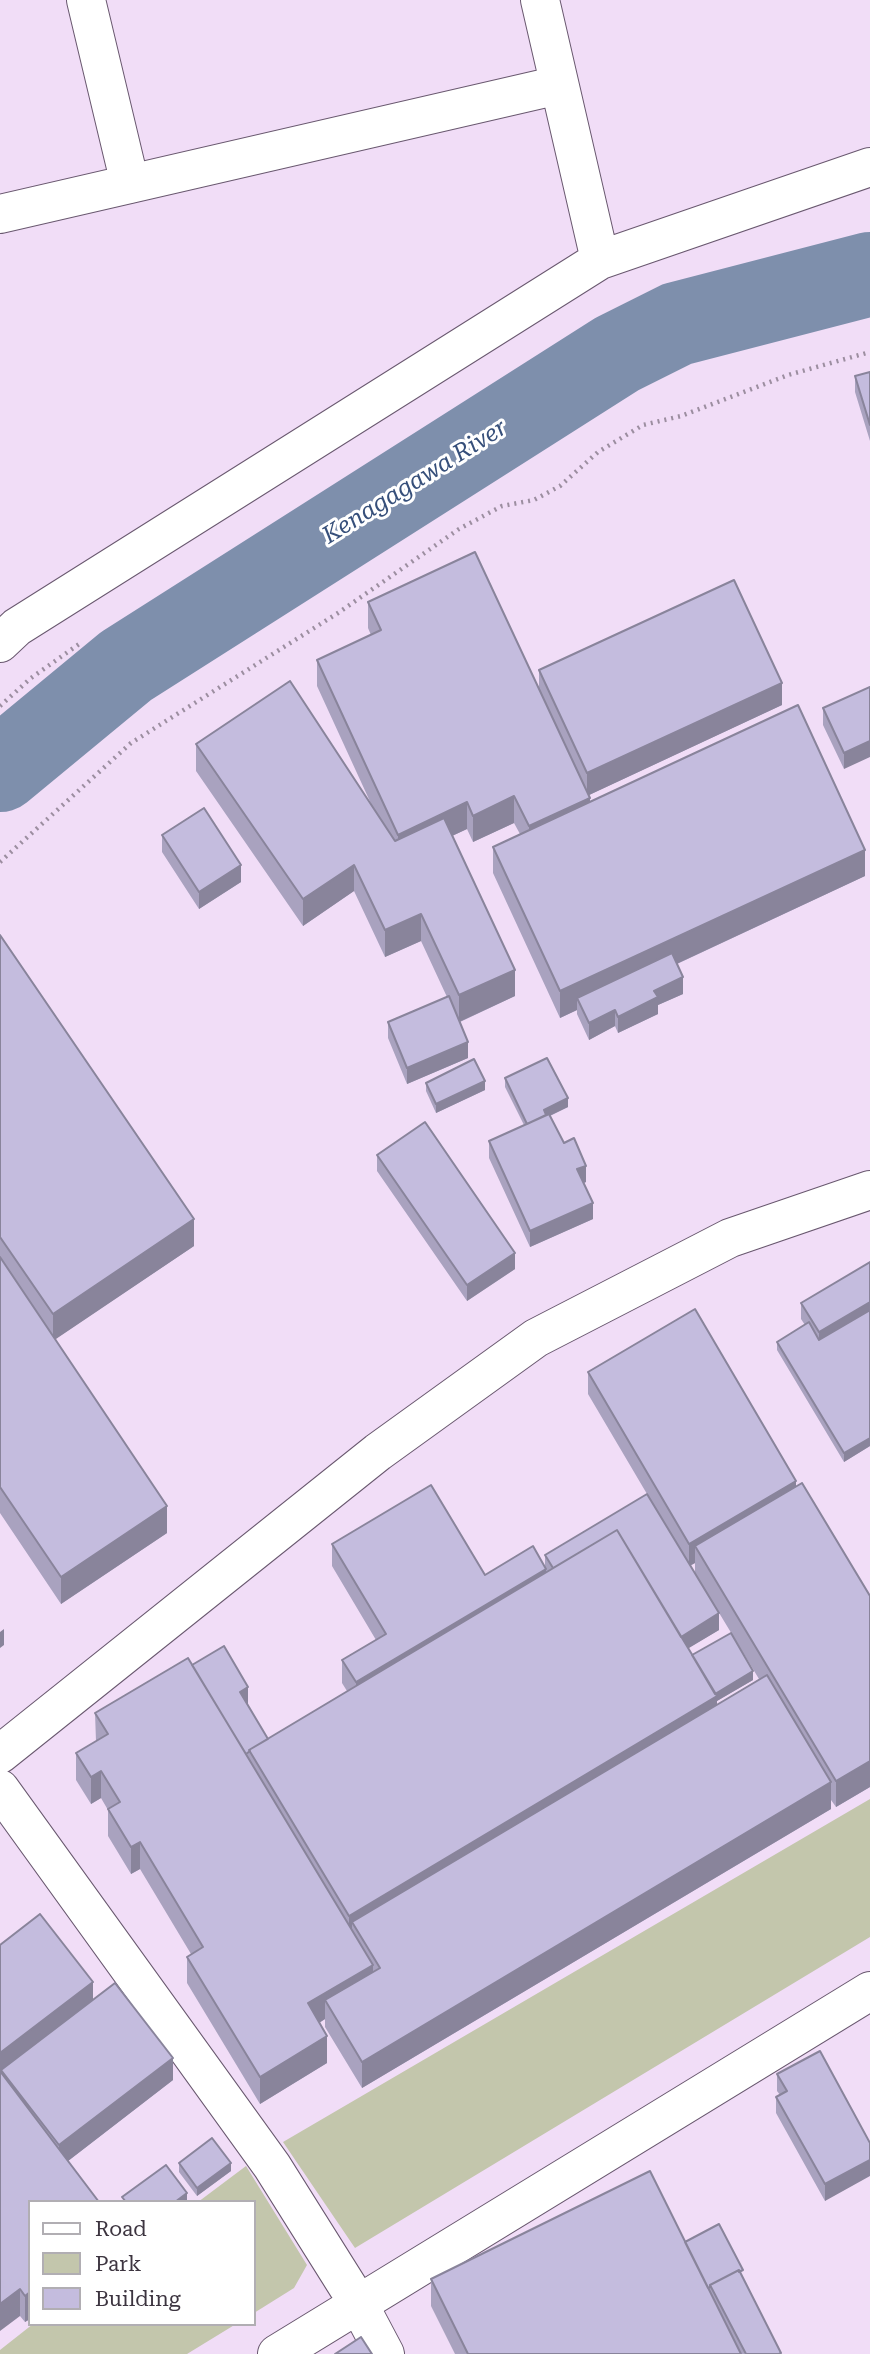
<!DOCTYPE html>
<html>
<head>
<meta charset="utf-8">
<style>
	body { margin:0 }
	#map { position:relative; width:870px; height:2354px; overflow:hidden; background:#f1ddf7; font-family:"Roboto Serif",serif }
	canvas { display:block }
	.legend { position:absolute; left:28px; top:2200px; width:228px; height:126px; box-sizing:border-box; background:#fff; border:2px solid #b1aeb3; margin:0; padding:9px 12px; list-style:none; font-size:21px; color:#3d3540 }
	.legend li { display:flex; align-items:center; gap:14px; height:35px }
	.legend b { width:35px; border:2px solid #b1aeb3 }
</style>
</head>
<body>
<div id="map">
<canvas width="870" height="2354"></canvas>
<ul class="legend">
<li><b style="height:9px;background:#fff"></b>Road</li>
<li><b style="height:19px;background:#c3c6ac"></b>Park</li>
<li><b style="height:19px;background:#c4bcde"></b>Building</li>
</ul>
</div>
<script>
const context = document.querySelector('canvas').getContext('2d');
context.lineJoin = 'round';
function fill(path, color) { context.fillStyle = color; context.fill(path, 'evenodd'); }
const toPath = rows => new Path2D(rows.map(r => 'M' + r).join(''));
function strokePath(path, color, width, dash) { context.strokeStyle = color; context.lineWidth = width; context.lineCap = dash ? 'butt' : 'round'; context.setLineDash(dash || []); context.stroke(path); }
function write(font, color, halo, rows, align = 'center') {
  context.font = font + ' "Roboto Serif",serif'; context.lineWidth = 6; context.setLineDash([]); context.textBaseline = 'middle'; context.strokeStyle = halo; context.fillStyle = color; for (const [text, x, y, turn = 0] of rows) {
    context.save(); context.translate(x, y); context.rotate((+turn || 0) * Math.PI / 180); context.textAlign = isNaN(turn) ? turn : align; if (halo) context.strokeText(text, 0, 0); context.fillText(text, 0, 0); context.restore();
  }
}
fill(toPath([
	[870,1799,870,1937,355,2248,283,2142],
	[246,2166,307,2265,294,2288,254,2313,254,2202,198,2202],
	[33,2324,236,2324,187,2354,0,2354,0,2350]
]), '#c3c6ac');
strokePath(toPath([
	[0,770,126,666,617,354,677,324,870,274]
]), '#7e8fac', 84);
const minor = toPath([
	[86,0,130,184],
	[540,0,600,260],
	[0,214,559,85],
	[0,643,17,627,600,260,870,167],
	[0,1754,378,1452,536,1338,730,1238,870,1190],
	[0,1789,272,2166,358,2303,385,2354],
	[277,2354,870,1991]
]);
strokePath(minor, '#69586f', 40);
strokePath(toPath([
	[0,706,31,678,82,642],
	[0,862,131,743,338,613,459,529,502,506,534,500,560,486,598,452,643,425,681,416,788,375,870,352]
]), '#9c8ea0', 4.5, [2, 5]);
strokePath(minor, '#fff', 38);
fill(toPath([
	[870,372,870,441,855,392,855,376],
	[368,602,539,689,539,670,782,705,589,795,590,802,865,876,677,964,683,994,658,1005,658,1014,618,1033,615,1026,589,1040,577,1014,577,1010,560,1018,493,873,493,847,520,834,514,823,473,842,467,829,452,836,515,996,460,1022,468,1058,407,1084,388,1038,388,1022,447,997,421,941,385,957,354,891,303,926,196,771,196,744,373,808,317,686,317,660,371,635,368,628],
	[870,687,844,769,823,725,823,708],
	[162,835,241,882,199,909,162,852],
	[0,935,194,1246,55,1339,167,1533,61,1604,0,1513],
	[505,1078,568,1107,550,1116,564,1143,586,1182,583,1183,593,1219,530,1247,489,1158,489,1141,524,1125,505,1087],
	[426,1083,485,1090,436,1113,426,1091],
	[377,1155,515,1269,467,1301,377,1171],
	[870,1262,870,1446,844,1462,777,1350,777,1342,805,1325,801,1319,801,1303],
	[588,1372,796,1487,870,1596,870,1787,836,1807,831,1800,831,1809,362,2088,325,2027,325,2019,319,2023,327,2063,260,2104,187,1983,187,1957,191,1954,140,1869,131,1874,108,1836,108,1810,101,1798,91,1804,76,1780,76,1753,96,1741,95,1713,192,1665,248,1704,247,1704,268,1739,347,1691,342,1683,342,1660,376,1640,332,1566,332,1544,485,1575,545,1566,545,1555,647,1494,588,1394],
	[695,1563,695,1573,759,1679,717,1705,717,1701,753,1680,692,1655,688,1648,719,1630,690,1566],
	[0,1945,93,1999,173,2080,68,2161,30,2202,30,2319,25,2322,20,2316],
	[777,2074,870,2143,825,2201,776,2113,776,2097,780,2095,777,2091],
	[179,2163,231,2171,197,2196,179,2172],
	[685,2242,743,2279,781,2354,455,2354,431,2306,431,2279]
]), '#a9a2bf');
fill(toPath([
	[782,683,782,705,587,796,587,773],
	[870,741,870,757,844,769,844,753],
	[514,796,514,823,473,842,473,816],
	[590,798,590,825,529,853,529,826],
	[467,802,467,829,398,861,398,835],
	[865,850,865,876,582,1008,577,998,577,1010,560,1018,560,991],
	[241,865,241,882,199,909,199,892],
	[354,865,354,891,303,926,303,899],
	[421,914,421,941,385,957,385,930],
	[515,970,515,996,459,1022,459,995],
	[683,977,683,994,658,1005,658,1014,618,1033,618,1017,654,991],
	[615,1010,615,1026,589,1040,589,1023],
	[468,1042,468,1058,407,1084,407,1068],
	[485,1081,485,1090,436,1113,436,1104],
	[568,1098,568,1107,547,1117,544,1110],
	[586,1166,586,1182,577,1186,577,1169],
	[593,1203,593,1219,530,1247,530,1231],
	[194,1219,194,1246,53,1341,53,1314],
	[515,1253,515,1269,467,1301,467,1285],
	[870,1302,870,1318,819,1348,819,1332],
	[870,1438,870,1446,844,1462,844,1453],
	[796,1481,796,1504,695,1546,695,1563,689,1566,689,1544],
	[167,1506,167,1533,61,1604,61,1577],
	[546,1569,546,1591,356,1705,356,1682],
	[719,1613,719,1630,679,1654,679,1638],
	[4,1629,4,1645,0,1648,0,1632],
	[753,1671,753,1680,717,1701,717,1723,352,1922,352,1941,349,1943,349,1916],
	[248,1687,248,1704,240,1709,240,1692],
	[870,1761,870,1787,836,1807,836,1781],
	[101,1771,101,1798,91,1804,91,1777],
	[831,1782,831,1809,362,2088,362,2062],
	[140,1842,140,1869,131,1874,131,1847],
	[373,1965,373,1991,325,2000,325,2019,308,2030,308,2003],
	[93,1982,93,2004,0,2075,0,2053],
	[327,2036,327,2063,260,2104,260,2077],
	[173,2058,173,2080,59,2168,59,2145],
	[870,2160,870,2176,825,2201,825,2184],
	[231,2163,231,2171,197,2196,197,2188],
	[187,2193,187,2202,175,2202],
	[20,2289,20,2316,0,2331,0,2304],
	[30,2292,30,2319,25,2322,25,2296]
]), '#89849b');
const building = toPath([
	[870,372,870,425,855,376,870,372],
	[475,552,590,798,529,826,514,796,473,816,467,802,398,835,317,660,381,630,368,602,475,552],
	[734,580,782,683,587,773,539,670,734,580],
	[290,681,395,841,444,818,515,970,459,995,421,914,385,930,354,865,303,899,196,744,290,681],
	[870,687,870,741,844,753,823,708,870,687],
	[798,705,865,850,560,991,493,847,798,705],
	[204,808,241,865,199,892,162,835,204,808],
	[0,935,194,1219,53,1314,0,1237,0,935],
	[672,953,683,977,654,991,658,997,618,1017,615,1010,589,1023,577,998,672,953],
	[449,996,468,1042,407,1068,388,1022,449,996],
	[547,1058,568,1098,544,1110,546,1115,527,1124,505,1078,547,1058],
	[474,1059,485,1081,436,1104,426,1083,474,1059],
	[549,1114,564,1143,574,1138,586,1166,577,1169,593,1203,530,1231,489,1141,549,1114],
	[425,1122,515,1253,467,1285,377,1155,425,1122],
	[0,1257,167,1506,61,1577,0,1487,0,1257],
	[870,1262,870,1302,819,1332,801,1303,870,1262],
	[695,1309,796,1481,689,1544,588,1372,695,1309],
	[870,1310,870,1438,844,1453,777,1342,809,1322,819,1340,870,1310],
	[802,1483,870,1596,870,1761,836,1781,695,1546,802,1483],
	[431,1485,485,1575,533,1546,546,1569,356,1682,342,1660,386,1634,332,1544,431,1485],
	[647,1494,719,1613,681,1637,617,1530,553,1568,545,1555,647,1494],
	[617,1530,717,1696,349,1916,249,1750,617,1530],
	[731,1633,753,1671,715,1694,692,1655,731,1633],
	[224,1646,248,1687,240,1692,268,1739,249,1750,250,1751,246,1754,192,1665,224,1646],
	[188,1658,373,1965,308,2003,327,2036,260,2077,187,1957,203,1947,140,1842,131,1847,108,1809,120,1802,101,1771,91,1777,76,1753,108,1734,95,1713,188,1658],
	[767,1675,831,1782,362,2062,325,2000,380,1968,352,1922,767,1675],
	[40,1914,93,1982,0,2053,0,1945,40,1914],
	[115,1983,173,2058,59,2145,1,2070,115,1983],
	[820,2051,870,2143,870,2160,825,2184,776,2097,787,2091,777,2074,820,2051],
	[0,2071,99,2202,30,2202,30,2292,25,2296,20,2289,0,2304,0,2071],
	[212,2138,231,2163,197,2188,179,2163,212,2138],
	[166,2165,187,2193,175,2202,126,2202,122,2197,166,2165],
	[650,2171,741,2354,468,2354,431,2279,650,2171],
	[719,2224,743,2270,739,2272,739,2270,710,2285,710,2287,708,2288,685,2242,719,2224],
	[739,2270,781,2353,779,2354,746,2354,710,2285,739,2270],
	[361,2337,372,2354,335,2354,361,2337]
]);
fill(building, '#c4bcde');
strokePath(building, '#89849b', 2);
write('italic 24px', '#364f7a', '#fff', [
	["Kenagagawa River",415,482,-32]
]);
</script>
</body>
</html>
